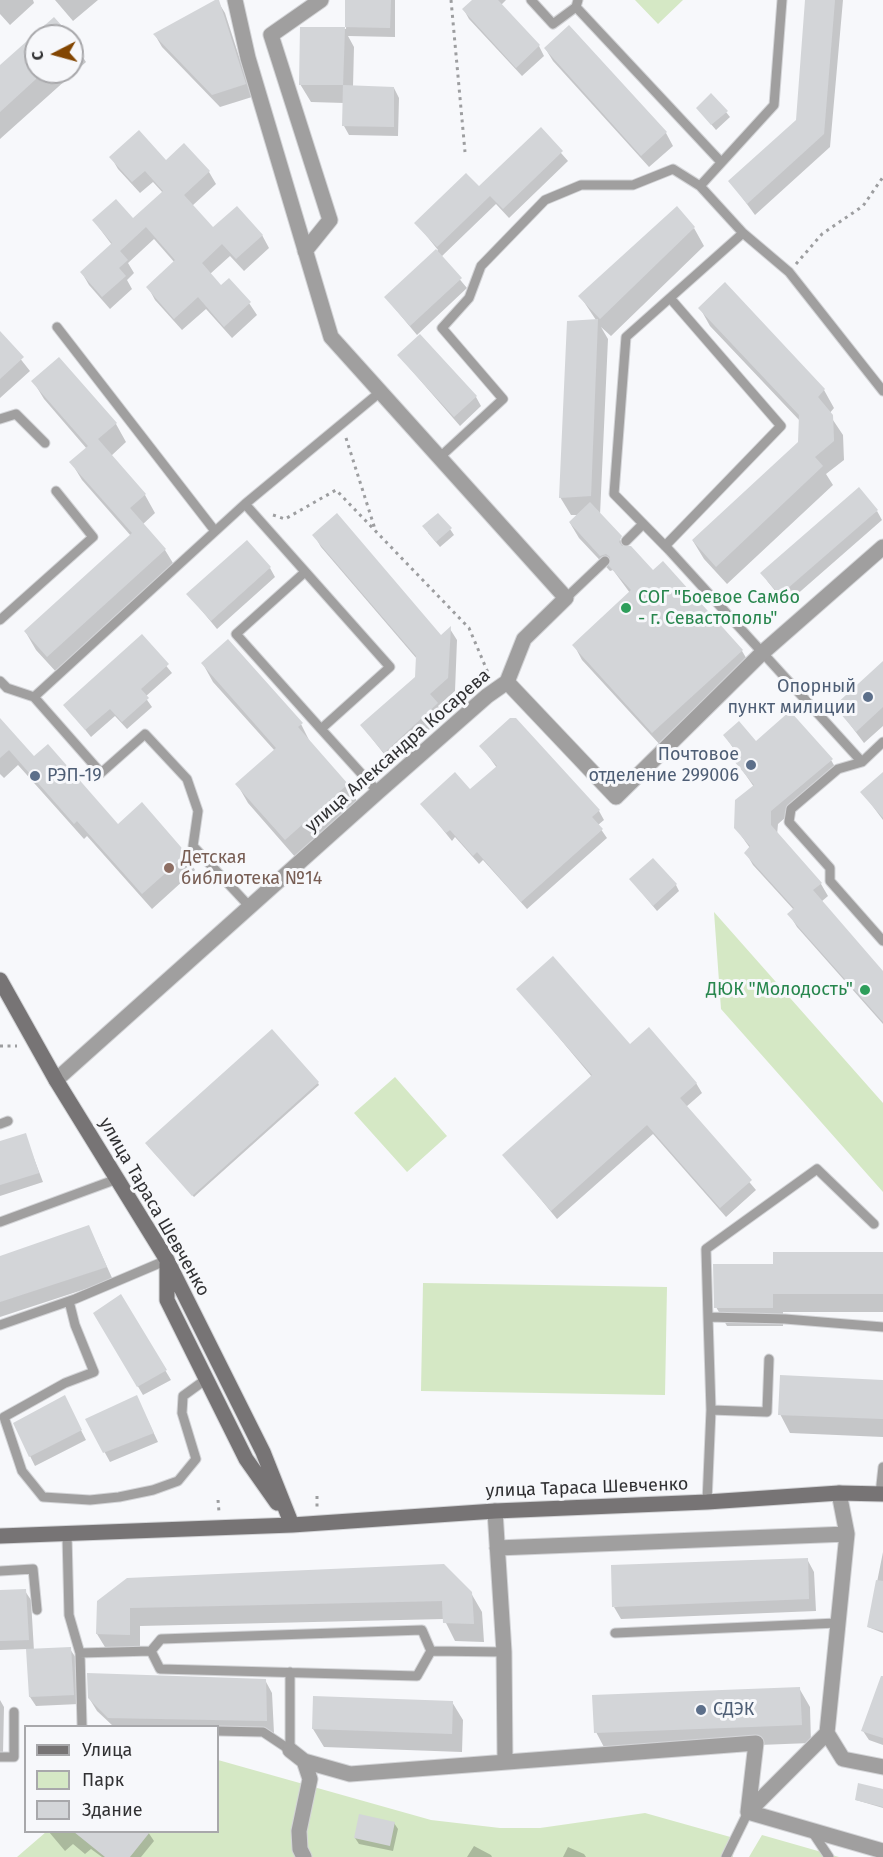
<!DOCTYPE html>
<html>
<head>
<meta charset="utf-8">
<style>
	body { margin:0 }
	#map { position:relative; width:883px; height:1857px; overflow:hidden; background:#f7f8fb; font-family:"Fira Sans",sans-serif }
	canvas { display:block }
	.legend { position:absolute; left:24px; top:1725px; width:195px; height:108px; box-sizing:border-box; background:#f7f8fb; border:2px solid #a8a8ab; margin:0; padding:8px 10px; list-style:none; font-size:18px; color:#313133 }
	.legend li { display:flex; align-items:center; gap:12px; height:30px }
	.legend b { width:30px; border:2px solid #a8a8ab }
	.north { position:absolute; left:24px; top:24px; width:60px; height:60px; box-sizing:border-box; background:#f7f8fb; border:2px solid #a8a8ab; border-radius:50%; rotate:264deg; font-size:16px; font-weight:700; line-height:24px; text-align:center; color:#313133 }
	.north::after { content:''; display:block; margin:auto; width:21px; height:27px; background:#834602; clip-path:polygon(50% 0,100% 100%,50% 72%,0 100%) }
</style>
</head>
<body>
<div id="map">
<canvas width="883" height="1857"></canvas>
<ul class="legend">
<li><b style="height:8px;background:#777475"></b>Улица</li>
<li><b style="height:16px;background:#d5e8c5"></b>Парк</li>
<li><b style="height:16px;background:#d3d5d8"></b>Здание</li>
</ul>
<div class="north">С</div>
</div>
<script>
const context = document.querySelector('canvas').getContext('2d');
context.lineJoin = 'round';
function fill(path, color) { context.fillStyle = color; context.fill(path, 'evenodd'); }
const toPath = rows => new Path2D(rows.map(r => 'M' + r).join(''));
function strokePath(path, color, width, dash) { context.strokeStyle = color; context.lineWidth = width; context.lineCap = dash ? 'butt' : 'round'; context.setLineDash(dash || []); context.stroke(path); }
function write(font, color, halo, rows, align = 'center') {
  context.font = font + ' "Fira Sans",sans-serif'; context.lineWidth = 6; context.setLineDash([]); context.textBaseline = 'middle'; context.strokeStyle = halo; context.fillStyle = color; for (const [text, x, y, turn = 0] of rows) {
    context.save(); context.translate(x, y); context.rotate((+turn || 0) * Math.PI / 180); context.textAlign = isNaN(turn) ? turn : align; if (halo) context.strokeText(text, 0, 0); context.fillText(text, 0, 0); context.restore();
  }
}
fill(toPath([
	[635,0,683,0,658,24],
	[714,912,883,1103,883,1192,721,1009],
	[395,1077,447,1136,407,1172,354,1113],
	[423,1283,667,1287,665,1395,421,1391],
	[218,1760,431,1820,500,1828,540,1828,645,1813,734,1838,733,1857,17,1857,46,1832,218,1832],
	[762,1835,839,1857,749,1857]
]), '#d5e8c5');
fill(toPath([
	[0,0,33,0,34,3,10,25,0,14],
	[55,0,98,0,73,21],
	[217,0,225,13,252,97,220,107,162,47,155,35],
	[347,0,395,0,395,37,348,36,354,47,353,87,394,88,399,98,398,136,349,135,344,126,344,103,311,102,300,84,302,28,346,29],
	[474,0,506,0,501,5,539,46,544,56,522,76,469,19,464,10],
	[807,0,843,0,830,147,755,215,730,181,798,121],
	[54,19,69,36,36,36,36,72,72,72,72,40,86,62,0,139,0,67],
	[569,27,666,133,673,146,649,167,553,61,545,48],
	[698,109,726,112,730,117,716,130],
	[541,130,568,161,509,218,496,204,441,257,467,288,417,335,386,298,438,250,416,223,479,188],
	[111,157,166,162,209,172,216,184,192,206,213,230,262,235,269,248,244,271,230,256,210,274,221,287,249,303,257,315,232,338,206,309,182,330,155,300,148,287,175,263,154,239,128,263,134,273,127,280,132,289,110,309,89,285,82,273,112,245,94,221,133,220,163,193,153,182,140,193,118,169],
	[694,228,704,246,611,336,601,327,608,339,600,515,626,547,742,651,751,666,662,747,582,660,574,645,630,593,613,570,610,571,579,538,570,523,579,515,571,515,560,497,596,320,580,296],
	[700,308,824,390,834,408,829,414,843,435,844,460,826,474,833,485,727,584,704,559,693,541,800,442,800,421,710,326],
	[0,333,30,371,0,398],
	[399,356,476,397,481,406,460,426],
	[33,381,116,424,126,442,111,456,145,495,155,513,142,525,165,550,176,568,58,674,36,650,25,631,131,536,82,480,71,462,87,449,44,399],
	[877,511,882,520,786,604,768,582,762,573],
	[450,529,454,535,440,547,428,533],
	[314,535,441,637,450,629,457,640,455,691,438,706,444,716,392,764,362,726,417,678,417,659,321,547],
	[270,568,275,577,217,629,188,594],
	[142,636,172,673,145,697,152,707,127,729,115,716,91,737,65,705],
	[227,641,301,724,311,744,347,784,358,803,296,858,248,803,237,784,275,751,213,682,203,664],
	[883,663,883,726,864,743,836,706],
	[515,719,599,811,604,820,598,825,607,838,527,909,483,860,479,864,455,837,452,841,422,804,470,792,497,768,481,746],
	[0,720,34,758,118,826,186,854,195,870,152,909,87,836,84,839,18,765,4,778,0,774],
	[725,736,831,760,838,772,778,824,777,835,821,884,828,896,821,902,883,973,883,1024,797,927,789,914,794,910,753,865,746,853,750,848,735,827,754,787,736,761,740,758],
	[883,774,883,820,862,792],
	[631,880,676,885,679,891,657,911],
	[518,989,630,1046,696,1083,702,1093,686,1107,756,1190,726,1217,653,1134,557,1219,504,1155,592,1077],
	[318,1083,319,1085,194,1197,148,1146],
	[25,1135,43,1182,0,1196,0,1143],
	[89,1227,113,1280,0,1317,0,1258],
	[883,1254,883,1312,783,1312,783,1326,727,1326,716,1307,775,1265],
	[121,1296,171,1380,143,1395,95,1314],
	[883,1381,883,1437,790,1433,780,1414],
	[141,1406,158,1442,110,1462,87,1420],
	[69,1407,86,1440,35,1466,30,1456],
	[883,1552,883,1633,868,1627],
	[807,1559,814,1572,816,1611,621,1619,614,1607],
	[25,1591,31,1600,34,1651,70,1649,76,1658,79,1704,36,1706,30,1697,28,1649,0,1650,0,1592],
	[471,1593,482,1612,484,1642,455,1641,444,1619,140,1626,140,1653,108,1652,97,1634,99,1602],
	[265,1680,272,1693,274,1733,218,1732,218,1726,113,1726,97,1711,89,1698],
	[883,1684,883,1745,869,1740,863,1731],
	[799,1688,810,1707,811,1743,606,1751,596,1732],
	[0,1700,4,1707,3,1754,0,1754],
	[452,1702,463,1720,462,1752,324,1747,313,1729],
	[883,1790,883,1808,856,1800],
	[394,1823,398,1829,393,1851,359,1844,355,1838],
	[49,1832,148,1832,154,1841,141,1857,102,1857,91,1849,85,1854,73,1844,65,1851],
	[474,1846,491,1855,492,1857,467,1857],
	[568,1847,584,1854,586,1857,563,1857]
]), '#0003');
fill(toPath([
	[215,0,219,0,246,84,212,95,153,34],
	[345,0,391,0,390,28,345,27],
	[472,0,498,0,540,45,516,68,462,9],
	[805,0,835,0,824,134,747,204,728,181,796,120],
	[54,17,71,36,36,36,36,79,0,112,0,65],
	[569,25,667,132,641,156,544,48],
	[300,27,345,27,343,85,299,85],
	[343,85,394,87,394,127,342,126],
	[711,93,728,111,711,125,696,108],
	[541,127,563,151,503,209,490,196,437,247,414,223,466,173,479,186],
	[139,130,166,160,184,143,210,171,184,195,213,227,237,206,263,235,236,259,222,244,202,263,221,285,229,278,251,302,224,327,198,297,174,319,146,287,175,260,146,227,120,251,128,260,119,268,126,276,102,297,80,272,112,243,92,220,116,199,133,218,163,191,145,171,132,182,109,157],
	[677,206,695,227,600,319,578,296],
	[436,249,462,278,410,326,384,297],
	[725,282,825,389,818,397,833,415,834,441,815,457,823,466,716,567,692,540,798,442,799,415,698,308],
	[598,319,591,496,559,498,567,321],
	[0,331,24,357,0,379],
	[420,334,477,396,454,417,397,355],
	[59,357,117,423,98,439,146,494,130,508,166,549,47,657,24,631,132,533,69,462,88,446,31,381],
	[859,487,878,510,780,595,760,573],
	[590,502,622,536,619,542,622,546,631,546,653,570,663,561,743,650,652,733,572,645,631,590,609,566,610,557,606,554,600,556,569,522],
	[337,513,441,635,451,626,448,678,430,694,438,703,384,753,360,725,415,677,416,656,312,535],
	[438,513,452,528,436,542,422,526],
	[247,540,271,567,211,621,186,594],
	[142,634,169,664,141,689,149,698,122,722,110,709,85,730,63,705],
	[228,639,303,723,298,727,348,784,285,840,235,784,276,748,201,663],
	[883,661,883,707,856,732,834,706],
	[790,711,833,759,771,811,771,825,822,883,813,890,883,971,883,1022,787,914,794,908,744,853,750,846,734,828,735,800,754,785,734,761,740,756,723,735,739,721,756,741],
	[0,718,34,756,48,744,118,824,142,802,187,854,142,894,77,821,74,824,9,750,0,758],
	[510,718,516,718,600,810,592,817,603,829,521,902,477,852,473,856,450,830,446,833,420,804,455,772,470,789,497,766,479,746],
	[883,772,883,818,860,792],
	[653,858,677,884,653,906,629,879],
	[553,956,630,1044,649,1027,697,1083,680,1098,752,1180,720,1208,647,1125,551,1211,502,1155,592,1075,516,989],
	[272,1029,319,1082,192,1196,145,1143],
	[26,1133,39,1173,0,1185,0,1141],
	[89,1225,107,1267,0,1302,0,1256],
	[773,1252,883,1252,883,1294,773,1294,773,1308,714,1308,713,1264,773,1264],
	[121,1294,167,1370,137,1387,93,1313],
	[780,1375,883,1380,883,1419,778,1415],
	[65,1395,82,1430,29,1457,13,1423],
	[137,1395,154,1433,103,1453,85,1419],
	[808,1558,809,1599,612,1607,611,1565],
	[444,1564,472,1592,474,1624,443,1623,442,1601,130,1608,130,1635,96,1634,97,1601,127,1578],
	[876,1580,883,1581,883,1631,867,1627],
	[26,1589,29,1640,0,1641,0,1590],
	[71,1647,74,1695,29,1697,26,1649],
	[87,1673,266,1679,267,1721,108,1718,88,1698],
	[881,1676,883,1676,883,1738,861,1731],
	[800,1687,802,1725,594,1733,592,1695],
	[313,1696,453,1701,452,1734,312,1729],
	[858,1783,883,1789,883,1807,855,1800],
	[359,1814,395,1822,390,1846,354,1838],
	[74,1832,150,1832,130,1857,105,1857]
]), '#d3d5d8');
const lane = toPath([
	[531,0,553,24,576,7],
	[578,0,576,7,721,162],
	[700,186,774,105,782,0],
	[743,233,789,272,883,391],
	[57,327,215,531],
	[0,419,16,414,45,443],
	[440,457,503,399,442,328,469,298,481,266,545,200,581,185,633,185,673,169,700,186,743,233,626,337,614,494,669,550,862,762],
	[245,504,390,667,321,729,378,792],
	[626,541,643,524],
	[665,546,781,426,670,298],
	[305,572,236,634,321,729],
	[566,598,605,561],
	[0,620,93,537,56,491],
	[0,681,7,688,34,697,101,773,145,734,187,779,198,811,193,846,250,907],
	[34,697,245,504,379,393],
	[883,742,862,762,838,769,791,809,789,822,830,868,830,881,883,941],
	[0,1124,8,1121],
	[0,1222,117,1179],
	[69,1301,75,1325,94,1372,65,1383,4,1417,22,1471,43,1497,90,1500,119,1497,153,1490,178,1481,196,1459,182,1413,183,1396,205,1380],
	[708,1317,706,1249,817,1169,874,1224],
	[0,1325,75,1299,167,1260],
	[711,1410,767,1412,769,1359],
	[880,1494,883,1467],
	[707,1502,711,1410,708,1317,785,1319,883,1327],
	[67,1535,69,1615,80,1653,82,1726],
	[0,1571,33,1569,37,1610],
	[615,1633,837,1623],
	[151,1651,160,1669,417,1676,431,1651],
	[80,1653,151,1651,161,1639,422,1630,431,1651,504,1652],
	[218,1731,263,1732,290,1750],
	[290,1750,290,1672],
	[0,1757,14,1757,14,1712],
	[811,1830,829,1857],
	[726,1857,748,1812]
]);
const street = toPath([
	[235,0,248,58,331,337,566,598,524,639,507,682],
	[305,251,330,220,271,35,321,0],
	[56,1080,378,792,487,696,507,682,616,797,762,653,883,547],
	[495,1511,504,1652,505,1760],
	[497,1548,847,1534],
	[827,1733,843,1759,883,1767],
	[290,1750,304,1761,350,1774,756,1743,748,1812,827,1733,847,1534,839,1493],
	[304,1761,310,1779,299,1831,300,1849,304,1857],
	[748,1812,883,1851]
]);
const secondary = toPath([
	[0,980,56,1080,167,1260,263,1452,292,1525],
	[167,1264,167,1300,246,1459,277,1503],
	[0,1536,292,1525,495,1511,707,1502,839,1493,883,1494]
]);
strokePath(lane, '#d3d4d7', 11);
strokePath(street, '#d3d4d7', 17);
strokePath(secondary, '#d3d4d7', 17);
strokePath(toPath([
	[451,0,465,152],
	[796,264,822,234,863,206,883,177],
	[346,438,375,529],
	[273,515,285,519,336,490,469,628,489,675],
	[0,1046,17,1046],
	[317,1496,317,1507],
	[218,1500,219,1512]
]), '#9d9ea0', 3, [3, 4.5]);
strokePath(lane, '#a09f9f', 9);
strokePath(street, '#a09f9f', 15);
strokePath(secondary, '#777475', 15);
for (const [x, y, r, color] of [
	[626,608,6,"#2e9e5b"],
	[868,697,6,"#5c6f8a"],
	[751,765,6,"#5c6f8a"],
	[35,776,6,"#5c6f8a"],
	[169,868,6,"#8d6e63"],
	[865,990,6,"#2e9e5b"],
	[701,1710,6,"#5c6f8a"]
]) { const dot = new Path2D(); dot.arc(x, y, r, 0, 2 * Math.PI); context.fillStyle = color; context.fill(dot); strokePath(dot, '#f7f8fb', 2); }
write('18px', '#27864d', '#f7f8fb', [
	["СОГ \"Боевое Самбо",638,598],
	["- г. Севастополь\"",638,619],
	["ДЮК \"Молодость\"",853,990,"right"]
], 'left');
write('18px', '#4e5e75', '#f7f8fb', [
	["Опорный",856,687],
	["пункт милиции",856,708],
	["Почтовое",739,755],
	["отделение 299006",739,776],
	["РЭП-19",47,776,"left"],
	["СДЭК",713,1710,"left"]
], 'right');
write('18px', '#313133', '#f7f8fb', [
	["улица Александра Косарева",398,751,-41],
	["улица Тараса Шевченко",154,1207,60],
	["улица Тараса Шевченко",587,1488,-2]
]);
write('18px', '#785e54', '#f7f8fb', [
	["Детская",181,858],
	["библиотека №14",181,879]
], 'left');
</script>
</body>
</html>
